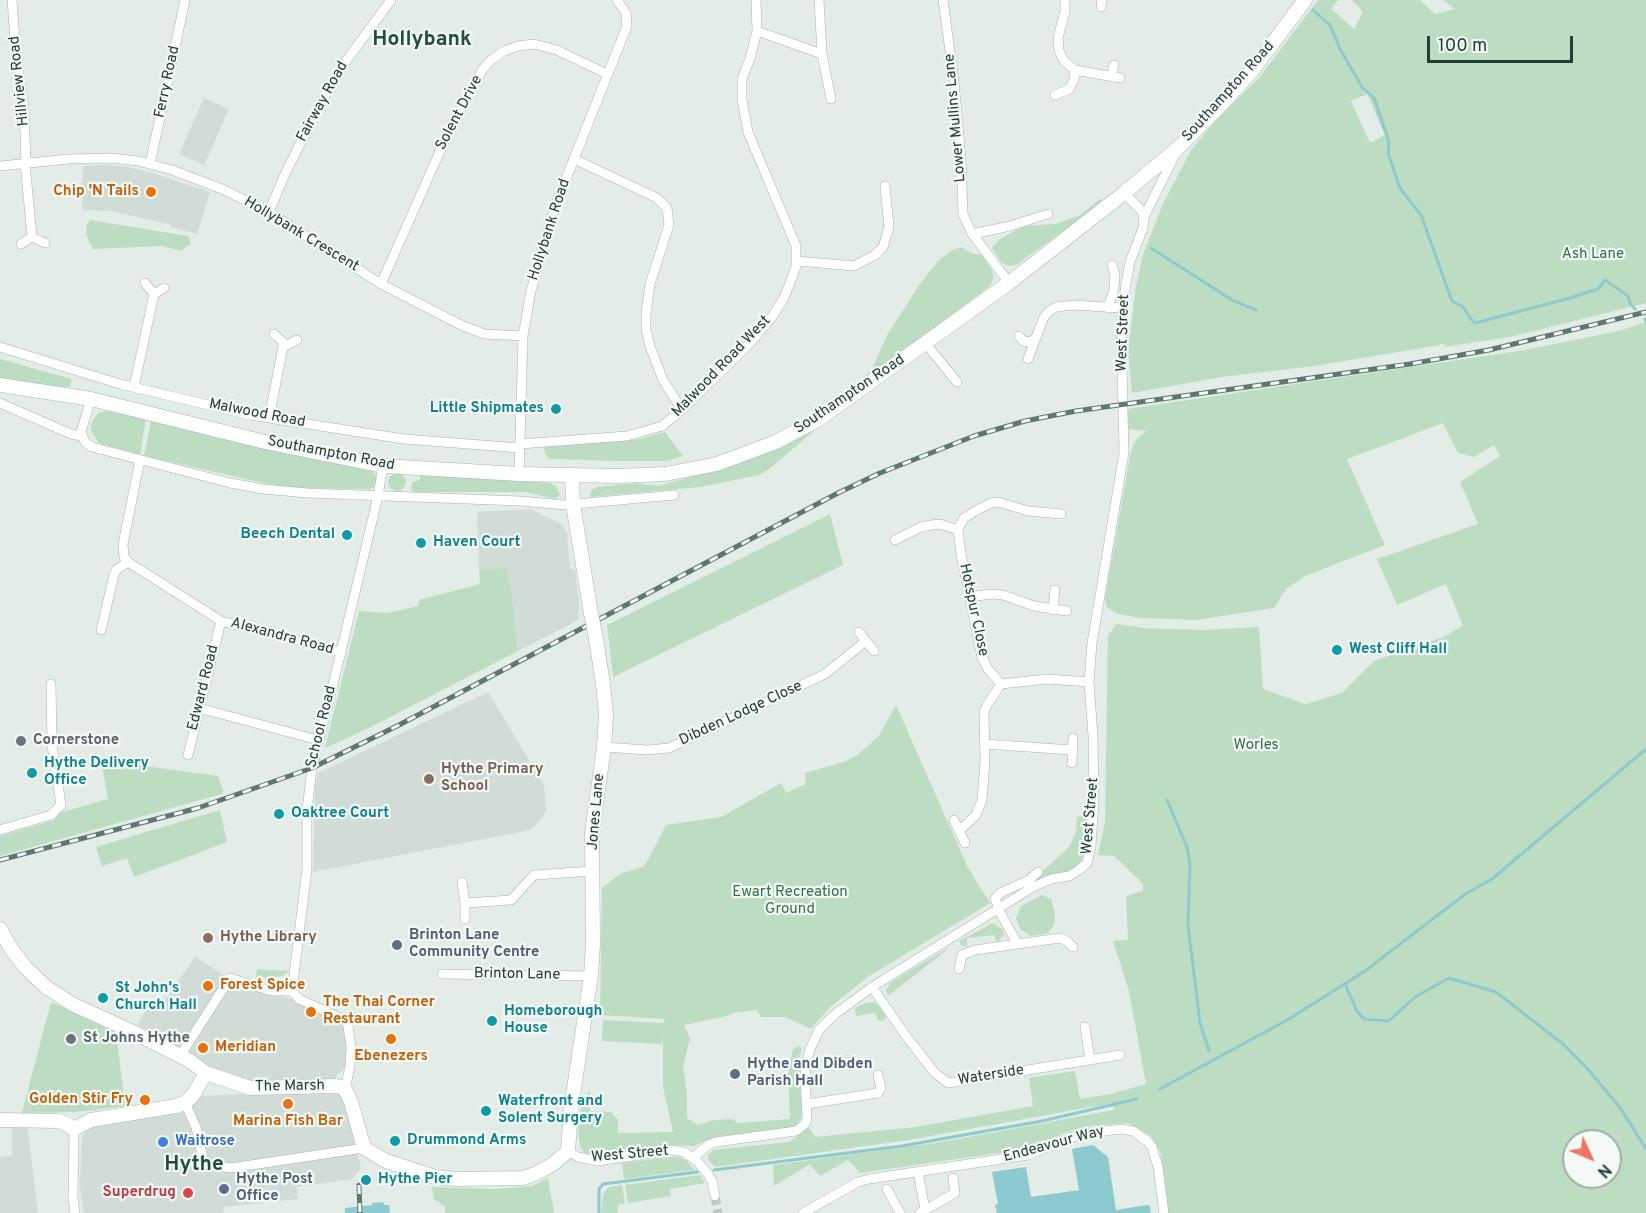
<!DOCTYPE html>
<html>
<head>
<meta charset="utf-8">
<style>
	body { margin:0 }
	#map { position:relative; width:1646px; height:1213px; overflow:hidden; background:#e3ece7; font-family:Overpass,sans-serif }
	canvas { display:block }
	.north { position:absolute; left:1562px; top:1129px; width:60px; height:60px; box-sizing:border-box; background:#f3f9f6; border:2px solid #a0aea8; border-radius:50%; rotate:134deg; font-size:16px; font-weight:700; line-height:24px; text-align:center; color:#233d34 }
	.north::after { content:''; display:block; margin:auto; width:21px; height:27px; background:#ed7760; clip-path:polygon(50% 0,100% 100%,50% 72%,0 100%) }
	.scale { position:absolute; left:1427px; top:36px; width:146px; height:27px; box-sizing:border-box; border:3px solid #233d34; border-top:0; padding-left:8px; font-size:18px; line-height:21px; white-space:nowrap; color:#233d34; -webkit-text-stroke:4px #f3f9f6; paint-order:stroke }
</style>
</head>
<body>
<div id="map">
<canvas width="1646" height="1213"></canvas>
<div class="north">N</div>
<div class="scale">100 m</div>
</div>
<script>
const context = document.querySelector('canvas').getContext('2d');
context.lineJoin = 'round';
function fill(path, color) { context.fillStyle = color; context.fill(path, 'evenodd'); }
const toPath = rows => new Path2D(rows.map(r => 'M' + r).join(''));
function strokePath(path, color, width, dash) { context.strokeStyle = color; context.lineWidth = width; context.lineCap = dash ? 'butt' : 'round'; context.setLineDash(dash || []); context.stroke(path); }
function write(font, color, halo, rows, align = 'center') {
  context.font = font + ' Overpass,sans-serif'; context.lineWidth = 4.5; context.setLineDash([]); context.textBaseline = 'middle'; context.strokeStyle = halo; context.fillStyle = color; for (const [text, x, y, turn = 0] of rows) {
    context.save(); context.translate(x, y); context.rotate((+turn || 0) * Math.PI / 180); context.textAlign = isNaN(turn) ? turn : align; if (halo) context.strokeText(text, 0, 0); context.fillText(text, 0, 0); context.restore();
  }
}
fill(toPath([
	[204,98,229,109,204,165,179,154],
	[106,165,128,167,156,174,210,192,197,234,171,227,169,224,111,211,82,210,83,166],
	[530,509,555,521,562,525,567,533,570,569,575,570,579,605,578,620,518,651,512,595,506,569,479,570,477,512],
	[488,692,544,785,546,811,540,821,530,830,313,872,315,787,318,773],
	[195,957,233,981,295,1000,337,1017,345,1027,348,1064,334,1079,280,1083,254,1081,225,1076,181,1048,138,1025,148,1005,159,1009],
	[331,1090,342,1093,353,1131,361,1168,352,1179,297,1187,298,1199,223,1207,224,1213,85,1213,83,1211,80,1186,82,1138,87,1129,96,1124,183,1112,199,1096],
	[12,1124,27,1124,38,1213,0,1213,0,1157,12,1156]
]), '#d1dcd6');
fill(toPath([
	[1318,0,1338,0,1331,9,1354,29,1363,12,1352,0,1420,0,1435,14,1455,9,1443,0,1646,0,1646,303,1510,337,1443,347,1446,344,1314,366,1222,377,1132,393,1128,351,1136,286,1143,255,1162,206,1191,150,1218,118,1259,78],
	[1367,94,1385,135,1370,143,1351,101],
	[1100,199,1103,202,1016,265,1008,266,1001,262,992,248,1000,239,1024,226,1056,224,1080,215],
	[90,220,188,236,191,244,181,251,162,246,93,249,87,237,86,227],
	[961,247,971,253,981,255,991,268,994,276,990,286,868,379,866,376,872,369,887,335,922,281,940,259,953,250],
	[1646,322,1646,1213,1168,1213,1161,1154,1151,1136,1128,1123,1092,1126,1066,1132,1033,1148,860,1173,848,1160,820,1176,810,1164,774,1186,773,1165,935,1143,1039,1124,1114,1110,1113,1103,909,1140,715,1167,708,1159,708,1155,713,1150,789,1142,796,1137,807,1125,815,1137,916,1127,1033,1106,1029,1078,1075,1071,1080,1099,1111,1094,1146,1084,1129,991,1113,941,1128,940,1126,896,1143,891,1143,884,1114,856,1098,855,1105,822,1108,635,1117,624,1144,628,1205,630,1259,627,1263,689,1306,704,1342,693,1374,661,1443,637,1463,626,1446,584,1397,605,1377,559,1478,524,1460,482,1500,456,1494,445,1474,457,1458,453,1443,423,1347,459,1385,545,1305,576,1286,589,1274,608,1196,620,1141,618,1118,614,1107,607,1105,598,1131,451,1136,440,1146,431,1129,429,1127,409,1525,350,1619,331],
	[1574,1141,1610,1141,1610,1177,1574,1177],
	[0,359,72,379,70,387,50,387,0,379],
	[106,411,146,419,140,455,99,443,91,431,91,424,98,413],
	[151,420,287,454,368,469,374,472,376,476,376,480,374,487,370,489,297,488,277,486,144,456],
	[815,430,768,470,759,475,700,487,590,497,591,490,598,487,636,483,658,486,730,466,768,452],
	[665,432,683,456,667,461,620,461,549,459,545,454,544,446,640,439],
	'388 482a9 9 0 1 1 18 0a9 9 0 1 1-18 0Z',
	[420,475,550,483,556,486,560,494,556,499,526,492,413,492,411,489,412,482,420,480],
	[830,514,843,565,613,677,607,625],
	[506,568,512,595,518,651,367,729,325,748,359,611,388,613,418,606,419,600,480,584,479,570],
	[896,705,968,868,990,903,869,976,829,1008,811,1029,785,1017,761,1017,757,1010,733,1013,727,1016,684,1025,690,1038,683,1066,687,1093,687,1118,698,1125,715,1120,732,1119,738,1123,790,1119,788,1076,793,1049,799,1046,802,1049,799,1060,802,1116,798,1124,787,1130,719,1136,694,1146,672,1145,585,1154,580,1146,578,1127,582,1100,590,1091,590,1111,611,1112,618,1120,618,1133,673,1132,663,1087,663,1036,662,1044,602,1041,603,1020,663,1023,665,1019,600,1015,602,888,620,874,642,867,647,862,666,825,721,817,781,783,786,793,806,784,805,773,844,762,857,755,878,737],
	[101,760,218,776,223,790,222,794,0,856,0,836,54,820,59,813,108,799],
	[220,810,227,842,134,877,127,858,102,866,96,847],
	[1082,816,1088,821,1088,841,1081,863,1066,873,1048,875,1035,881,1034,879,1069,847,1076,832,1077,817],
	[1042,895,1051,899,1055,914,1054,925,1048,933,1031,936,1020,929,1016,918,1021,906],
	[993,923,1002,929,1004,935,996,944,995,935,967,938,967,947,961,945,959,941],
	[948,948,948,949,888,996,886,990,891,982],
	[257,969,289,971,283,976,261,978,256,977],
	[51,1002,116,1032,125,1106,77,1112,22,1113],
	[875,1002,884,1012,886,1017,883,1021,877,1020,876,1013,856,1016,855,1008,865,1003],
	[669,1157,679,1157,687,1161,695,1170,624,1179,622,1163],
	[700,1175,705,1183,670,1189,671,1196,628,1203,625,1185],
	[548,1178,554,1213,445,1213,445,1206,441,1205,440,1202,434,1200,432,1187,495,1189,532,1186],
	[622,1185,625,1203,617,1205,618,1213,601,1213,603,1196,605,1191,609,1187]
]), '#bdddc3');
fill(toPath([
	[1093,1145,1108,1157,1116,1210,1147,1205,1150,1206,1151,1213,997,1213,995,1205,998,1204,992,1172,1026,1167,1031,1197,1079,1190,1072,1149],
	[383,1202,384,1205,389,1205,390,1213,345,1213,345,1208,372,1205,372,1203]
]), '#8dcacf');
strokePath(toPath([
	[1313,10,1330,25,1340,49,1362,87,1374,98,1389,142,1388,153,1400,188,1421,215,1452,301,1463,307,1471,319,1475,323,1570,298,1598,289,1605,280,1628,296,1630,303,1635,309],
	[1151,248,1232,300,1256,310],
	[1645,319,1646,321],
	[1167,800,1187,847,1190,864,1188,926,1200,1023,1209,1051],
	[1345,984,1357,1011,1364,1019,1389,1021,1415,997,1449,978,1496,992,1563,1044,1586,1067,1621,1109,1646,1149],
	[1160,1089,1289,1019,1365,971,1464,895,1492,879,1646,749],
	[714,1170,902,1146,1042,1121,1137,1099],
	[599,1213,599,1189,603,1184,697,1172]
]), '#8dcacf', 3);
strokePath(toPath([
	[715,1196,718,1213]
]), '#bdc9c3', 9, [9, 4.5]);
const street = toPath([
	[12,0,16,54,24,107,26,163],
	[819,0,822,54],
	[943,0,954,81,961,159,963,214,971,232,1009,283],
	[1065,0,1065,11,1058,38,1059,51,1064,61,1075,70,1120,78],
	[1101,7,1102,0],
	[757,31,822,54,831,99],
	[1111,77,1114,65],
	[1055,95,1069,89,1074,80,1075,70],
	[574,159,657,198,667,208,669,225,650,284,646,313,646,330,650,346,663,380,682,410],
	[25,163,32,237],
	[150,164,185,0],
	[0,166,69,159,111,158,138,161,172,170,222,189,269,212,381,284,461,325,484,334,523,336],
	[1124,193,1142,211,1144,217],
	[269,212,285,174,323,98,346,61,391,0],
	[972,234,1010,226,1048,214],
	[21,244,32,237,45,243],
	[797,261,854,266,875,255,883,247,889,227,885,186],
	[145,283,154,294],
	[381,284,453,122,483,69,491,60,504,51,518,46,534,44,557,50,607,74],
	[1108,308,1114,289,1115,275,1112,265],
	[274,334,283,342,283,347],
	[1019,336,1023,341,1029,342,1035,339],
	[926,344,957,382],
	[0,347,120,384,250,415,404,439,520,448],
	[1028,359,1043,319,1048,312,1056,307,1073,305,1123,308],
	[134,387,154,294,164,288],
	[91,399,81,432,85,442,92,447,230,483,263,489,307,493,520,501,565,505,674,495],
	[0,403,71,434,82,436],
	[269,418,283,347,297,340],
	[520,444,627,436,662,426,683,409,750,343,772,317,784,298,796,267,796,246,748,132,742,100,742,79,750,58,757,31,756,0],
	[140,460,123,544,124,557,128,562,221,621,341,652],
	[519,474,523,336,531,291,554,209,627,26,626,13,617,0],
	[895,540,921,527,931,525,940,524,958,530],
	[969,597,991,594,1003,595,1034,606,1067,611],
	[1053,610,1055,590],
	[101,630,114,575,116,570,128,562],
	[859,632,874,651],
	[1001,684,988,669,982,657,961,554,958,530,960,525,964,518,977,510,991,503,998,502,1028,511,1061,514],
	[199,708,318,740],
	[985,744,1072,750],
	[604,747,647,750,669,748,825,674,866,641],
	[188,755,221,621],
	[1072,763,1073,738],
	[954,820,965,843],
	[0,830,51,815,61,805,52,745,51,684],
	[959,831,976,815,982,800,985,762,984,712,987,705,1001,684,1047,679,1089,682],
	[462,882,465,903],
	[999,908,995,899,1000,893,1029,880,1038,872],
	[998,909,1017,943],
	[465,919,465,903,511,900,534,875,593,871],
	[959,969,962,955,975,950,1060,938,1067,941,1073,947],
	[442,974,591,976],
	[872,987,906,1036,934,1072,948,1083,1120,1055],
	[292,991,307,869,307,810,312,768,341,652,378,496,383,466],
	[1085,1027,1090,1060],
	[180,1056,230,978,271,991,292,991,299,999,345,1020,348,1026,351,1047,350,1066,345,1089],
	[185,1103,196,1127,203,1159,214,1166,231,1168,364,1148],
	[807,1104,878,1093,881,1088,878,1075],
	[74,1129,73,1198,75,1213],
	[568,1151,578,1157,597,1161,672,1150,684,1152,697,1161,708,1174,712,1181,715,1196],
	[693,1158,708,1145,716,1142,796,1131,805,1124,807,1119,805,1078,806,1065,810,1049,819,1030,834,1015,872,987,1033,887,1051,879,1069,876,1079,870,1087,863,1091,846,1094,802,1093,736,1089,682,1092,643,1124,453,1121,324,1126,283,1130,262,1143,228,1144,217,1176,153],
	[918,1172,925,1210],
	[887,1189,900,1213],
	[803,1213,858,1182,869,1179,1028,1155,1069,1138,1089,1133,1121,1129,1133,1131,1147,1141,1152,1147,1158,1167,1164,1213],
	[920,1213,955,1193,953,1178]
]);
const secondary = toPath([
	[0,385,91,399,265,442,383,466,519,474,618,476,666,474,717,464,776,442,819,419,1009,283,1124,193,1177,149,1219,107,1251,72,1305,0],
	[572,475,573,504,590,608],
	[0,929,10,947,25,967,46,987,72,1004,131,1031,190,1061,206,1073,250,1088,337,1086,345,1089,351,1102,364,1148,386,1161,435,1177,457,1179,524,1178,537,1173,553,1164,568,1151,571,1108,591,976,593,944,592,833,604,747,606,715,603,684,596,639],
	[0,1120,58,1121,67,1124,74,1129,91,1120,176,1106,185,1103,193,1095,206,1073]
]);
strokePath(street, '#a6b4ae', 10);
strokePath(secondary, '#a2b8ae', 15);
strokePath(street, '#fff', 9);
strokePath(secondary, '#fff', 14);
const rail = toPath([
	[0,860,198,808,312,768,399,725,838,493,880,473,974,436,1025,421,1076,411,1410,364,1489,350,1646,312],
	[359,1185,360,1213]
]);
strokePath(rail, '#5e786f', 5);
strokePath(rail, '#f3f9f6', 3, [9]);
const secondaryBridge = toPath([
	[590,608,596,639]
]);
strokePath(secondaryBridge, '#a2b8ae', 15, []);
strokePath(secondaryBridge, '#fff', 14);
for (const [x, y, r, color] of [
	[151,192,6,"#e8710a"],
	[556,409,6,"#0f9aa8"],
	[347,535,6,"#0f9aa8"],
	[421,543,6,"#0f9aa8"],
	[1337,650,6,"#0f9aa8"],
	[21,741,6,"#6b7280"],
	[32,773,6,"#0f9aa8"],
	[429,779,6,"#8d6e63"],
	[279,814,6,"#0f9aa8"],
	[208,938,6,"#8d6e63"],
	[397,945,6,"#5c6f8a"],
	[208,986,6,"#e8710a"],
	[103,998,6,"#0f9aa8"],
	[311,1012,6,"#e8710a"],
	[492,1021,6,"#0f9aa8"],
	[71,1039,6,"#6b7280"],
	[391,1039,6,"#e8710a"],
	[203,1048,6,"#e8710a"],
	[735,1074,6,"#5c6f8a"],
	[145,1100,6,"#e8710a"],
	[288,1104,6,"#e8710a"],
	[486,1111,6,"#0f9aa8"],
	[395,1141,6,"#0f9aa8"],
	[163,1142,6,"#3f7fe0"],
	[366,1180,6,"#0f9aa8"],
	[224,1189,6,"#5c6f8a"],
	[188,1193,6,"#e0444e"]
]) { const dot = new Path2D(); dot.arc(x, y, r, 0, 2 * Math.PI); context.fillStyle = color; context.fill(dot); strokePath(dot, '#f3f9f6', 2); }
write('15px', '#233d34', '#f3f9f6', [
	["Hillview Road",20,81,-96],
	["Ferry Road",168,82,-78],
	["Southampton Road",1229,92,-48],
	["Fairway Road",323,102,-61],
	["Solent Drive",460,113,-62],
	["Lower Mullins Lane",956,118,-95],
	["Hollybank Road",550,230,-72],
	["Hollybank Crescent",301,235,31],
	["West Street",1124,333,-88],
	["Malwood Road West",722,367,-46],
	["Southampton Road",850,395,-34],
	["Malwood Road",257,414,11],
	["Southampton Road",331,454,11],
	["Hotspur Close",973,610,78],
	["Alexandra Road",282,637,15],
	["Edward Road",204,688,-76],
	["Dibden Lodge Close",741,714,-25],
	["School Road",322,727,-76],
	["Jones Lane",597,812,-85],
	["West Street",1091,816,-85],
	["Brinton Lane",517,975,1],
	["Waterside",991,1076,-9],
	["The Marsh",290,1087,-1],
	["Endeavour Way",1054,1145,-15],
	["West Street",630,1155,-5]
]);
write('bold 15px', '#c56008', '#f3f9f6', [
	["Chip 'N Tails",139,192,"right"],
	["Forest Spice",220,986],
	["The Thai Corner",323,1003],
	["Restaurant",323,1020],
	["Meridian",215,1048],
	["Ebenezers",391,1057,"center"],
	["Golden Stir Fry",133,1100,"right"],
	["Marina Fish Bar",288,1122,"center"]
], 'left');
write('15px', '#2f7243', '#f3f9f6', [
	["Ash Lane",1593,255],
	["Worles",1256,746],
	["Ewart Recreation",790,893],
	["Ground",790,910]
]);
write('bold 15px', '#0d838f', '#f3f9f6', [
	["Little Shipmates",544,409,"right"],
	["Beech Dental",335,535,"right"],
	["Haven Court",433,543],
	["West Cliff Hall",1349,650],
	["Hythe Delivery",44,764],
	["Office",44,781],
	["Oaktree Court",291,814],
	["St John's",115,989],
	["Church Hall",115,1006],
	["Homeborough",504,1012],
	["House",504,1029],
	["Waterfront and",498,1102],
	["Solent Surgery",498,1119],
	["Drummond Arms",407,1141],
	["Hythe Pier",378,1180]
], 'left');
write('bold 15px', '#5b616d', '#f3f9f6', [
	["Cornerstone",33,741],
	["St Johns Hythe",83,1039]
], 'left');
write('bold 15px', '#785e54', '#f3f9f6', [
	["Hythe Primary",441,770],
	["School",441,787],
	["Hythe Library",220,938]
], 'left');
write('bold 15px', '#4e5e75', '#f3f9f6', [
	["Brinton Lane",409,936],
	["Community Centre",409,953],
	["Hythe and Dibden",747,1065],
	["Parish Hall",747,1082],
	["Hythe Post",236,1180],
	["Office",236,1197]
], 'left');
write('bold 15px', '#366cbe', '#f3f9f6', [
	["Waitrose",175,1142]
], 'left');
write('bold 15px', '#be3a42', '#f3f9f6', [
	["Superdrug",176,1193]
], 'right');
write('bold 21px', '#204e3f', '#f3f9f6', [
	["Hollybank",422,41],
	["Hythe",194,1166]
]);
</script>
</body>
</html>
